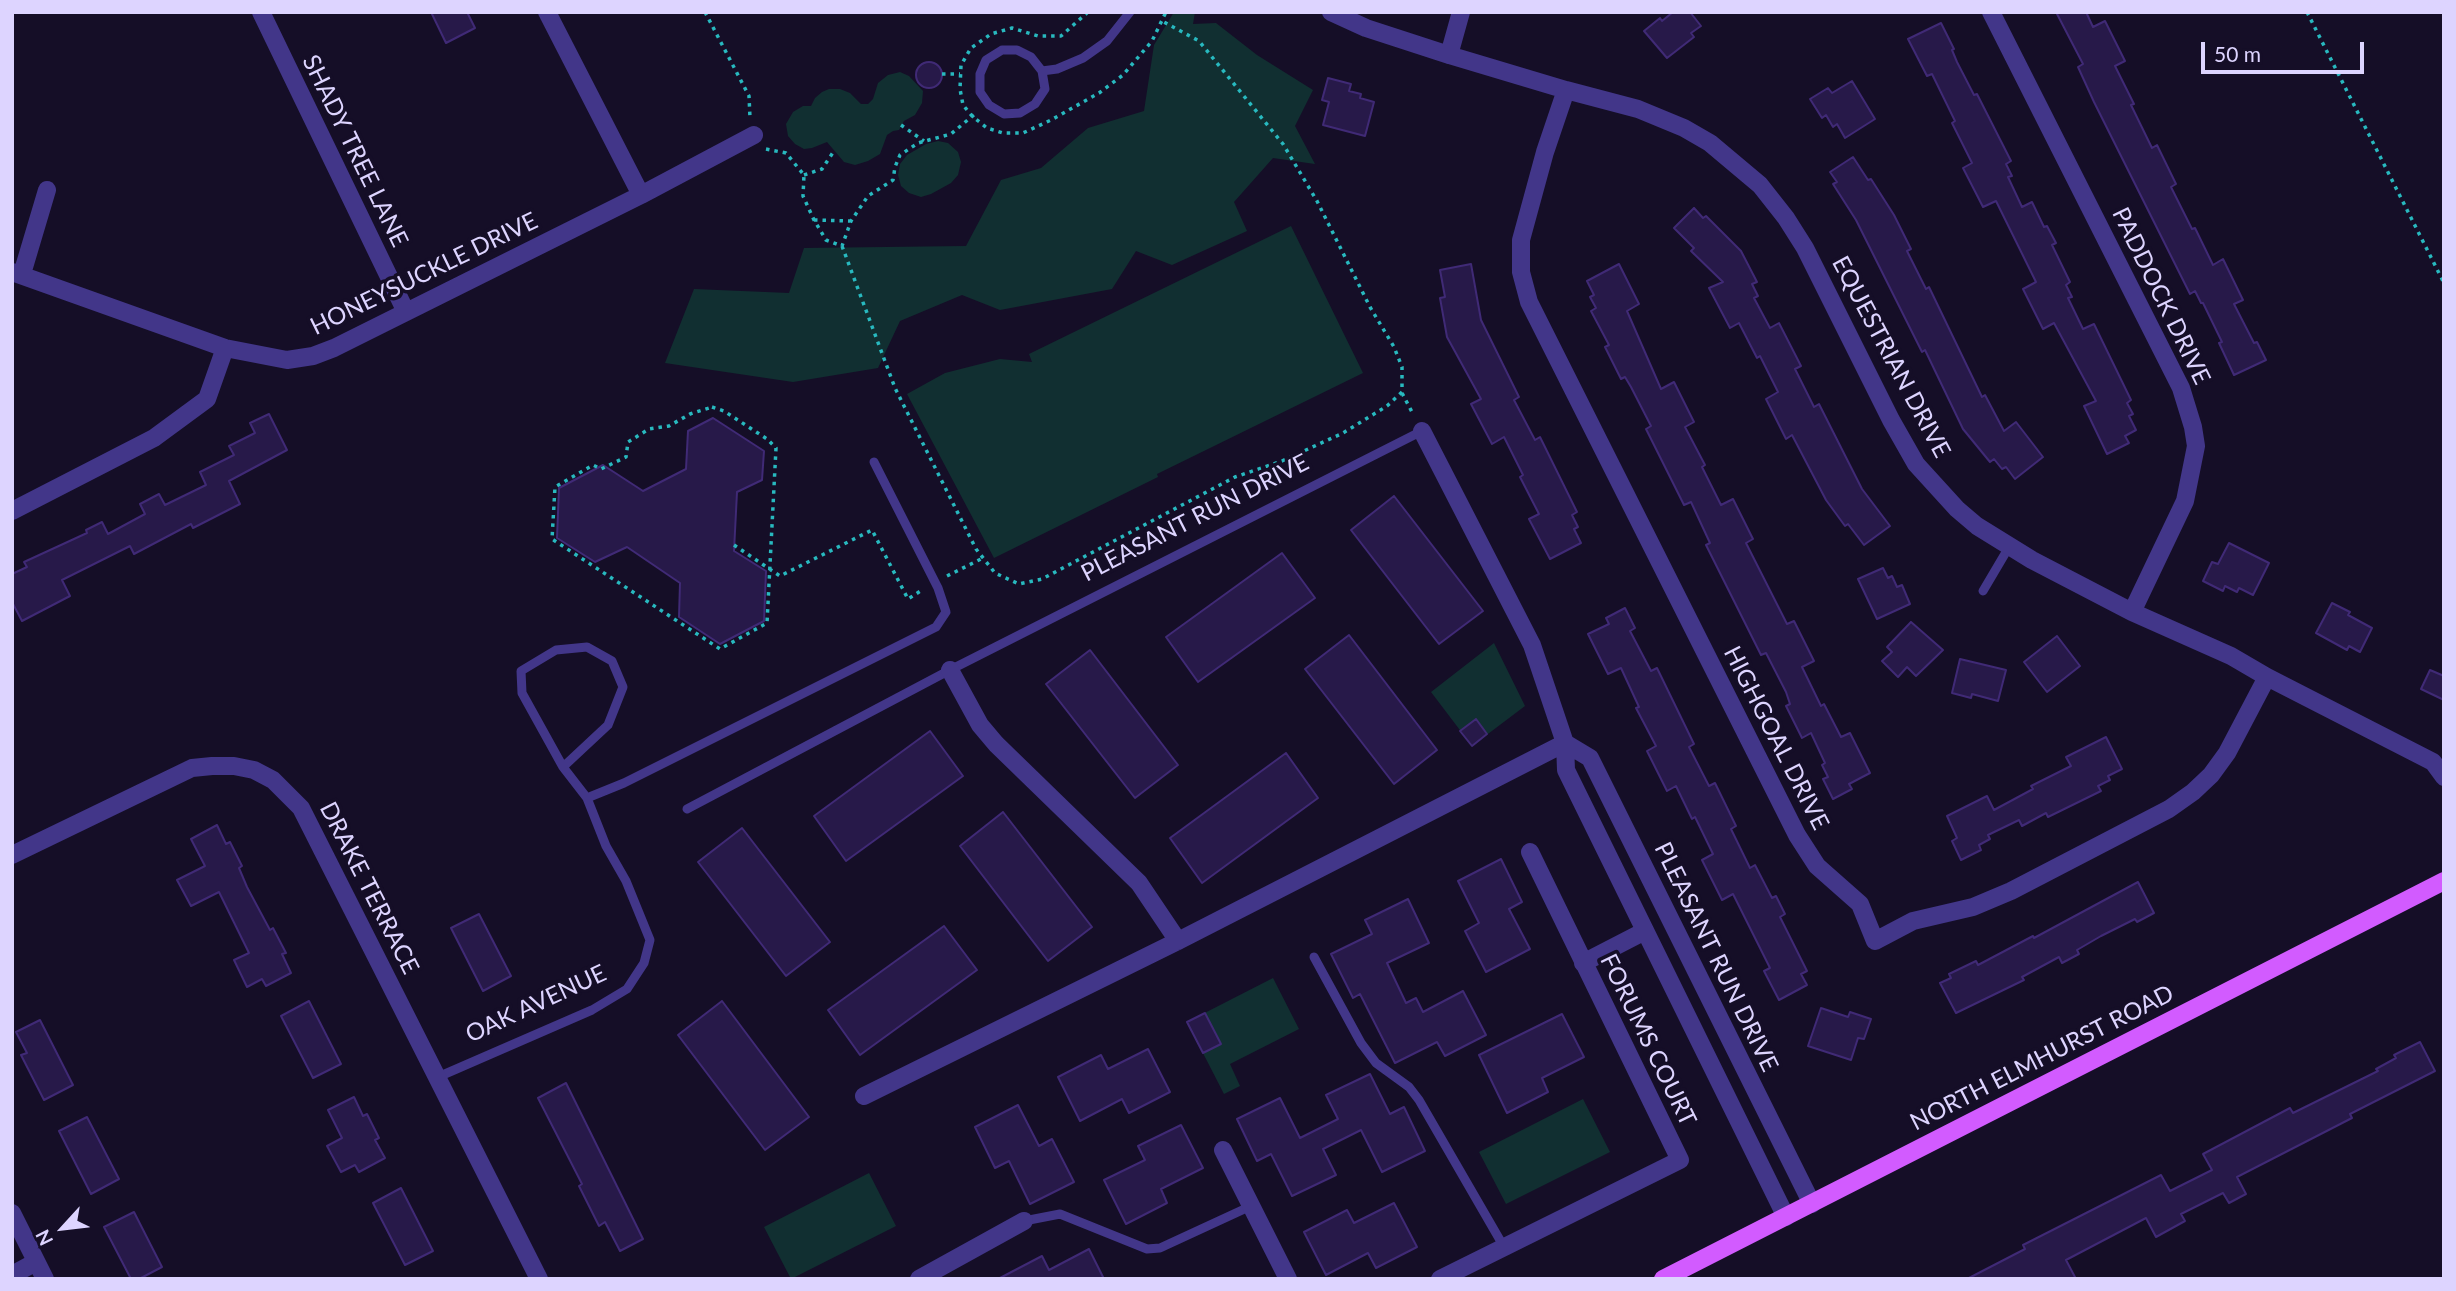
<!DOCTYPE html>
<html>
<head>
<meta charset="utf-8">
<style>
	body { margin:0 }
	#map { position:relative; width:2456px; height:1291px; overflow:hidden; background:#150e27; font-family:Lato,sans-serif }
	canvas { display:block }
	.frame { position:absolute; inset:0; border:14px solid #ddd4ff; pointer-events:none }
	.north { position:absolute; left:28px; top:1193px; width:70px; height:70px; -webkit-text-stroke:5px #150e27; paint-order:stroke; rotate:243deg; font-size:19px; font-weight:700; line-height:28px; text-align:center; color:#ddd4ff }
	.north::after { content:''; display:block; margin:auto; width:24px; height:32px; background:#ddd4ff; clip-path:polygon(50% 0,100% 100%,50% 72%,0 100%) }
	.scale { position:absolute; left:2201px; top:42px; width:163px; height:32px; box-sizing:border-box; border:4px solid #ddd4ff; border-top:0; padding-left:9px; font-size:21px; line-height:24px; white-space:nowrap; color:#ddd4ff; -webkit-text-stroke:5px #150e27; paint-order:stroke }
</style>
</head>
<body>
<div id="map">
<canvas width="2456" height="1291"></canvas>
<div class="frame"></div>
<div class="north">N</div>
<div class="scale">50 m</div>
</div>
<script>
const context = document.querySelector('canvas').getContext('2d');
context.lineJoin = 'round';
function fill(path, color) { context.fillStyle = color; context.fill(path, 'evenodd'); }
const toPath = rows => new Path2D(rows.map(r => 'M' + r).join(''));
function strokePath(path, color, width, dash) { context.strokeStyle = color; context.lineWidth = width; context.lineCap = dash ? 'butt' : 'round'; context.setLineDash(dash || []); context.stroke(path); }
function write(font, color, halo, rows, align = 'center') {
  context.font = font + ' Lato,sans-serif'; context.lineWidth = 7; context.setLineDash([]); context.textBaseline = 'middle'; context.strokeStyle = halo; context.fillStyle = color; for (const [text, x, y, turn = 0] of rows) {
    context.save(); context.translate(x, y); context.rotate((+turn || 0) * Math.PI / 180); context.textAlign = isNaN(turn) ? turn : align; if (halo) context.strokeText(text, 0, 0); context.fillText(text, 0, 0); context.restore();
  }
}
fill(toPath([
	[1174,12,1195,12,1193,24,1216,23,1257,55,1313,90,1295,126,1315,164,1273,158,1234,202,1247,231,1172,265,1136,251,1112,289,1000,310,962,295,900,321,878,368,793,382,665,363,694,289,789,293,804,248,966,246,1001,180,1041,168,1088,128,1144,111,1154,45],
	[900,72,909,76,923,91,922,103,915,115,904,121,899,130,893,131,887,135,880,154,868,161,855,165,844,162,827,142,812,148,804,149,795,144,788,136,786,124,793,112,803,106,811,106,815,98,822,92,829,89,840,89,850,93,861,104,868,104,873,99,878,83,888,75],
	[938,141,948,143,958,152,961,162,958,175,951,183,931,194,921,197,909,193,901,186,898,175,900,164,907,155,926,144],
	[1291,226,1363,373,1157,474,1158,477,994,558,907,394,945,373,1000,359,1032,362,1029,354],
	[1494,643,1525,706,1472,746,1431,692],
	[1273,978,1299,1029,1230,1064,1240,1086,1224,1094,1187,1022],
	[1583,1099,1610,1152,1506,1204,1479,1152],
	[869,1173,896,1226,791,1279,764,1227]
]), '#112f31');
const building = toPath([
	[431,12,467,12,475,28,446,43,431,12],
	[1673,12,1690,12,1701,26,1691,33,1694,37,1667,58,1644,31,1660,18,1662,21,1673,12],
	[2056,12,2086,12,2093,27,2105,21,2125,61,2115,66,2134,104,2131,105,2152,148,2157,145,2176,184,2171,187,2192,229,2195,228,2213,265,2223,259,2243,300,2234,304,2254,343,2257,342,2266,360,2234,375,2219,343,2222,342,2203,303,2201,303,2195,291,2190,294,2094,102,2078,67,2083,64,2056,12],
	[1941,23,1954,49,1952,50,1957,62,1974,95,1977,94,2011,161,2006,164,2012,176,2008,177,2022,207,2032,202,2044,227,2047,226,2056,243,2052,245,2070,282,2066,285,2072,297,2068,298,2083,329,2094,324,2131,400,2127,403,2133,414,2129,416,2136,430,2125,436,2129,443,2107,454,2084,406,2096,401,2054,323,2043,329,2023,289,2036,282,1996,201,1983,207,1963,168,1972,163,1952,123,1955,121,1932,74,1927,76,1908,39,1941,23],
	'916 75a13 13 0 1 1 26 0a13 13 0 1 1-26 0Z',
	[1328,78,1351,84,1349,91,1361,94,1360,98,1374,102,1365,136,1323,125,1329,102,1322,100,1328,78],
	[1852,81,1875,119,1845,138,1837,124,1833,127,1826,115,1822,118,1810,99,1828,88,1832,93,1852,81],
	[1853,157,1868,180,1871,179,1894,215,1911,249,1907,251,1926,289,1929,287,1982,397,1985,395,2004,431,2016,422,2043,457,2015,479,2006,467,2002,469,1994,459,1990,462,1963,429,1925,350,1922,352,1856,220,1833,184,1837,182,1830,172,1853,157],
	[1694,208,1703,218,1706,216,1741,251,1757,282,1752,284,1758,296,1754,298,1770,328,1779,323,1801,366,1795,369,1814,407,1819,404,1862,489,1890,526,1864,545,1848,524,1845,526,1826,500,1792,435,1786,439,1766,399,1778,392,1760,356,1757,358,1739,323,1730,328,1709,288,1723,282,1691,251,1694,248,1674,228,1694,208],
	[1471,264,1481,320,1519,397,1514,400,1535,440,1540,437,1577,512,1572,515,1578,527,1574,529,1581,543,1550,559,1529,519,1539,514,1520,477,1523,475,1504,437,1492,444,1471,404,1481,399,1447,337,1440,298,1445,297,1440,270,1471,264],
	[1619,264,1639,304,1627,311,1661,389,1674,382,1694,422,1685,427,1705,465,1702,467,1721,505,1733,499,1753,539,1746,543,1787,624,1794,621,1814,661,1802,667,1821,706,1824,704,1841,737,1850,733,1870,773,1849,784,1852,789,1833,799,1823,779,1828,777,1822,765,1825,763,1811,733,1802,738,1786,706,1790,704,1786,692,1766,653,1761,655,1706,545,1710,543,1691,502,1684,505,1646,429,1651,426,1631,387,1625,377,1621,379,1605,347,1609,345,1591,311,1596,308,1590,297,1594,295,1587,281,1619,264],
	[269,414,287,450,229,481,240,504,193,528,191,524,134,554,130,546,62,580,70,596,22,621,12,602,12,574,27,567,24,562,87,533,86,530,102,522,108,534,145,514,140,504,159,494,165,505,206,485,200,472,234,455,229,446,255,433,250,423,269,414],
	[713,418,764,451,762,480,737,492,734,551,766,571,764,621,720,644,679,617,680,583,627,547,595,562,557,538,559,488,603,465,643,491,686,469,688,431,713,418],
	[1394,496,1483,611,1439,644,1351,530,1394,496],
	[2229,543,2269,563,2253,595,2239,588,2237,592,2225,586,2223,591,2203,581,2212,562,2218,564,2229,543],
	[1282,553,1315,598,1198,682,1166,637,1282,553],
	[1883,568,1888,578,1892,576,1897,587,1902,585,1910,604,1877,619,1858,579,1883,568],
	[2332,603,2350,612,2348,615,2372,628,2360,652,2349,646,2347,650,2316,633,2332,603],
	[1625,608,1635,628,1630,631,1651,671,1657,668,1694,744,1689,747,1709,786,1715,783,1736,826,1731,829,1750,868,1755,865,1772,898,1776,896,1785,914,1780,917,1807,971,1801,974,1807,985,1779,1000,1764,971,1770,968,1733,894,1722,900,1702,860,1713,854,1695,817,1692,819,1676,786,1667,791,1647,751,1656,746,1636,708,1639,707,1621,668,1608,674,1588,634,1609,624,1606,618,1625,608],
	[1911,622,1943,650,1916,676,1907,667,1898,677,1882,661,1892,652,1887,647,1911,622],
	[1349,635,1437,750,1394,784,1305,669,1349,635],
	[2057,636,2080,666,2047,692,2024,662,2057,636],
	[1090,650,1178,765,1135,798,1046,684,1090,650],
	[1960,659,2006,670,1998,701,1972,694,1971,698,1952,693,1960,659],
	[2430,670,2444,676,2444,700,2421,689,2430,670],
	[1476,719,1487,734,1472,746,1460,731,1476,719],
	[930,731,963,776,846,861,814,816,930,731],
	[2106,737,2122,769,2108,776,2110,780,2098,786,2101,791,2048,817,2046,813,2022,826,2019,820,1988,835,1990,839,1979,845,1981,850,1961,860,1952,841,1957,838,1947,816,1987,796,1994,810,2033,789,2031,786,2071,766,2066,757,2106,737],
	[1286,753,1318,798,1202,883,1170,838,1286,753],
	[1003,812,1092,927,1048,961,960,846,1003,812],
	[217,825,226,844,230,842,242,866,239,868,247,887,270,930,273,928,286,953,282,954,291,973,266,986,262,979,247,987,234,960,249,953,219,892,191,906,177,880,205,866,191,839,217,825],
	[742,828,830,942,786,976,698,862,742,828],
	[1501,859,1522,902,1509,909,1530,949,1486,972,1465,931,1479,923,1458,881,1501,859],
	[2138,882,2154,913,2137,922,2135,919,2101,936,2077,950,2079,954,2062,963,2059,957,2022,977,2024,980,1956,1013,1940,983,1951,978,1949,974,1976,961,1978,965,2033,936,2034,938,2138,882],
	[1408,899,1429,943,1387,963,1406,1003,1416,998,1423,1012,1463,991,1486,1035,1445,1056,1437,1042,1395,1063,1360,994,1353,998,1331,954,1372,934,1365,920,1408,899],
	[479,914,511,976,483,991,451,928,479,914],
	[944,926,977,970,860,1055,828,1010,944,926],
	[309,1001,341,1064,313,1078,281,1016,309,1001],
	[722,1001,809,1117,765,1150,678,1035,722,1001],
	[1821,1008,1848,1017,1850,1012,1871,1019,1864,1039,1858,1038,1851,1060,1808,1046,1821,1008],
	[1205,1013,1221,1044,1203,1053,1187,1022,1205,1013],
	[1562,1014,1584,1057,1542,1078,1548,1092,1507,1113,1479,1055,1562,1014],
	[40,1020,73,1085,44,1100,21,1055,27,1053,16,1032,40,1020],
	[2420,1042,2435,1071,2350,1114,2352,1118,2237,1177,2246,1194,2229,1203,2223,1193,2181,1214,2185,1221,2156,1237,2146,1218,2066,1260,2076,1279,1967,1279,2025,1249,2023,1245,2161,1175,2170,1191,2212,1170,2203,1154,2290,1108,2293,1113,2378,1071,2376,1069,2396,1058,2394,1055,2420,1042],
	[1148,1049,1170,1092,1129,1113,1122,1099,1080,1121,1058,1077,1101,1055,1108,1069,1148,1049],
	[1370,1074,1390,1114,1404,1107,1425,1151,1382,1172,1361,1130,1323,1149,1336,1175,1292,1196,1271,1154,1257,1161,1237,1119,1280,1098,1300,1138,1338,1119,1326,1095,1370,1074],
	[566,1083,643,1239,620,1251,605,1222,599,1226,579,1186,582,1184,538,1098,566,1083],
	[354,1097,363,1116,367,1114,379,1138,375,1140,385,1158,359,1172,355,1165,341,1172,327,1146,342,1138,328,1110,354,1097],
	[1018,1105,1039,1146,1052,1139,1074,1182,1030,1204,1009,1161,995,1168,975,1127,1018,1105],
	[87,1117,119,1179,91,1194,59,1131,87,1117],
	[1181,1125,1203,1168,1161,1189,1167,1203,1126,1224,1104,1180,1145,1160,1138,1146,1181,1125],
	[401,1188,433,1251,405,1265,373,1203,401,1188],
	[1394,1203,1417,1247,1376,1268,1368,1253,1326,1275,1304,1232,1347,1210,1354,1223,1394,1203],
	[134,1212,162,1267,139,1279,131,1279,104,1227,134,1212],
	[1089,1249,1104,1279,998,1279,1042,1256,1049,1270,1089,1249]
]);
fill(building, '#271949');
strokePath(building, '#402a76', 2);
strokePath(toPath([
	[705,12,749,96,750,118],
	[1088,12,1061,36,1038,36,1012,28,991,34,971,48,961,65,960,89,963,105,972,116,987,128,1003,133,1023,133,1051,120,1099,93,1123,75,1152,41,1166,12],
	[2307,12,2444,283],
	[942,74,960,74],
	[901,125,924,141],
	[766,149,786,153,804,175,803,196,814,220,826,240,842,246,851,221,868,196,893,180,895,167,900,155,918,143,951,134,976,113],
	[804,175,822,169,834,151],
	[814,220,850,221],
	[842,246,895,388,976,549,995,573,1019,584,1042,579,1235,477,1282,461,1343,433,1387,406,1402,392,1402,367,1394,347,1370,307,1317,201,1283,144,1199,41,1162,21],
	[1402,393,1413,414],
	[712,407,724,411,767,439,776,448,767,623,720,649,552,539,555,487,593,465,601,469,626,457,628,442,649,429,669,426,690,414,712,407],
	[734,545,780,576,872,530,908,599,922,590],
	[947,576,983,558]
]), '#28b9bf', 3.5, [3.5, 5]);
strokePath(toPath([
	[1002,50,1017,50,1031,57,1042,71,1045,89,1035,104,1020,113,1004,114,989,105,980,92,980,74,986,60,1002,50],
	[1042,71,1057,69,1083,58,1107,41,1130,12],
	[1983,591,2009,547],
	[587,798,624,783,936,627,946,612,938,588,874,462],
	[687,809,950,670,1422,431],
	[1314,957,1361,1043,1376,1063,1409,1087,1419,1100,1504,1247],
	[438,1077,592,1010,627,989,644,963,650,940,626,881,606,846,587,798,563,767,608,725,623,687,612,661,587,647,556,650,521,671,522,693,563,767],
	[1024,1221,1060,1214,1147,1249,1160,1248,1251,1206]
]), '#423689', 9);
strokePath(toPath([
	[261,12,406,312],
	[547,12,641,195],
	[1331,12,1366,28,1449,55,1566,90,1638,109,1684,128,1710,143,1760,185,1786,218,1805,248,1891,420,1916,464,1957,509,1977,526,2032,560,2132,612,2231,656,2267,677,2433,762,2444,777],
	[1991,12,2181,388,2193,427,2196,446,2185,501,2132,612],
	[1449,55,1461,12],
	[1566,90,1545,152,1521,240,1521,272,1529,302,1797,835,1817,866,1860,904,1875,941,1913,921,1973,907,2011,891,2169,809,2193,792,2211,775,2227,753,2267,677],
	[12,272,225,348,287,360,313,356,334,348,641,195,754,135],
	[22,274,47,190],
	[1422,431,1532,645,1565,743,1566,770,1786,1217],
	[12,511,154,438,207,399,225,348],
	[950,670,980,725,996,744,1139,883,1178,941],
	[1565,743,1590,758,1812,1204],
	[12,855,192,768,212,766,234,766,254,770,273,780,301,808,539,1279],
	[1583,963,1645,931],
	[864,1096,1178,941,1565,743],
	[1223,1150,1288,1279],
	[12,1213,45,1279],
	[12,1275,36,1262],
	[919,1279,1024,1221],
	[1440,1279,1680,1160,1530,852]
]), '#423689', 18);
strokePath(toPath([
	[1663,1279,2444,881]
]), '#d25bff', 18);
write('24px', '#ddd4ff', '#150e27', [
	["SHADY TREE LANE",355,151,64],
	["HONEYSUCKLE DRIVE",424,274,-26],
	["PADDOCK DRIVE",2161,296,64],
	["EQUESTRIAN DRIVE",1891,357,62],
	["PLEASANT RUN DRIVE",1195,518,-27],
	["HIGHGOAL DRIVE",1776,738,63],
	["DRAKE TERRACE",369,888,63],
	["PLEASANT RUN DRIVE",1716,957,64],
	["OAK AVENUE",536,1004,-25],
	["FORUMS COURT",1648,1040,64],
	["NORTH ELMHURST ROAD",2042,1058,-27]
]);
</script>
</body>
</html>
